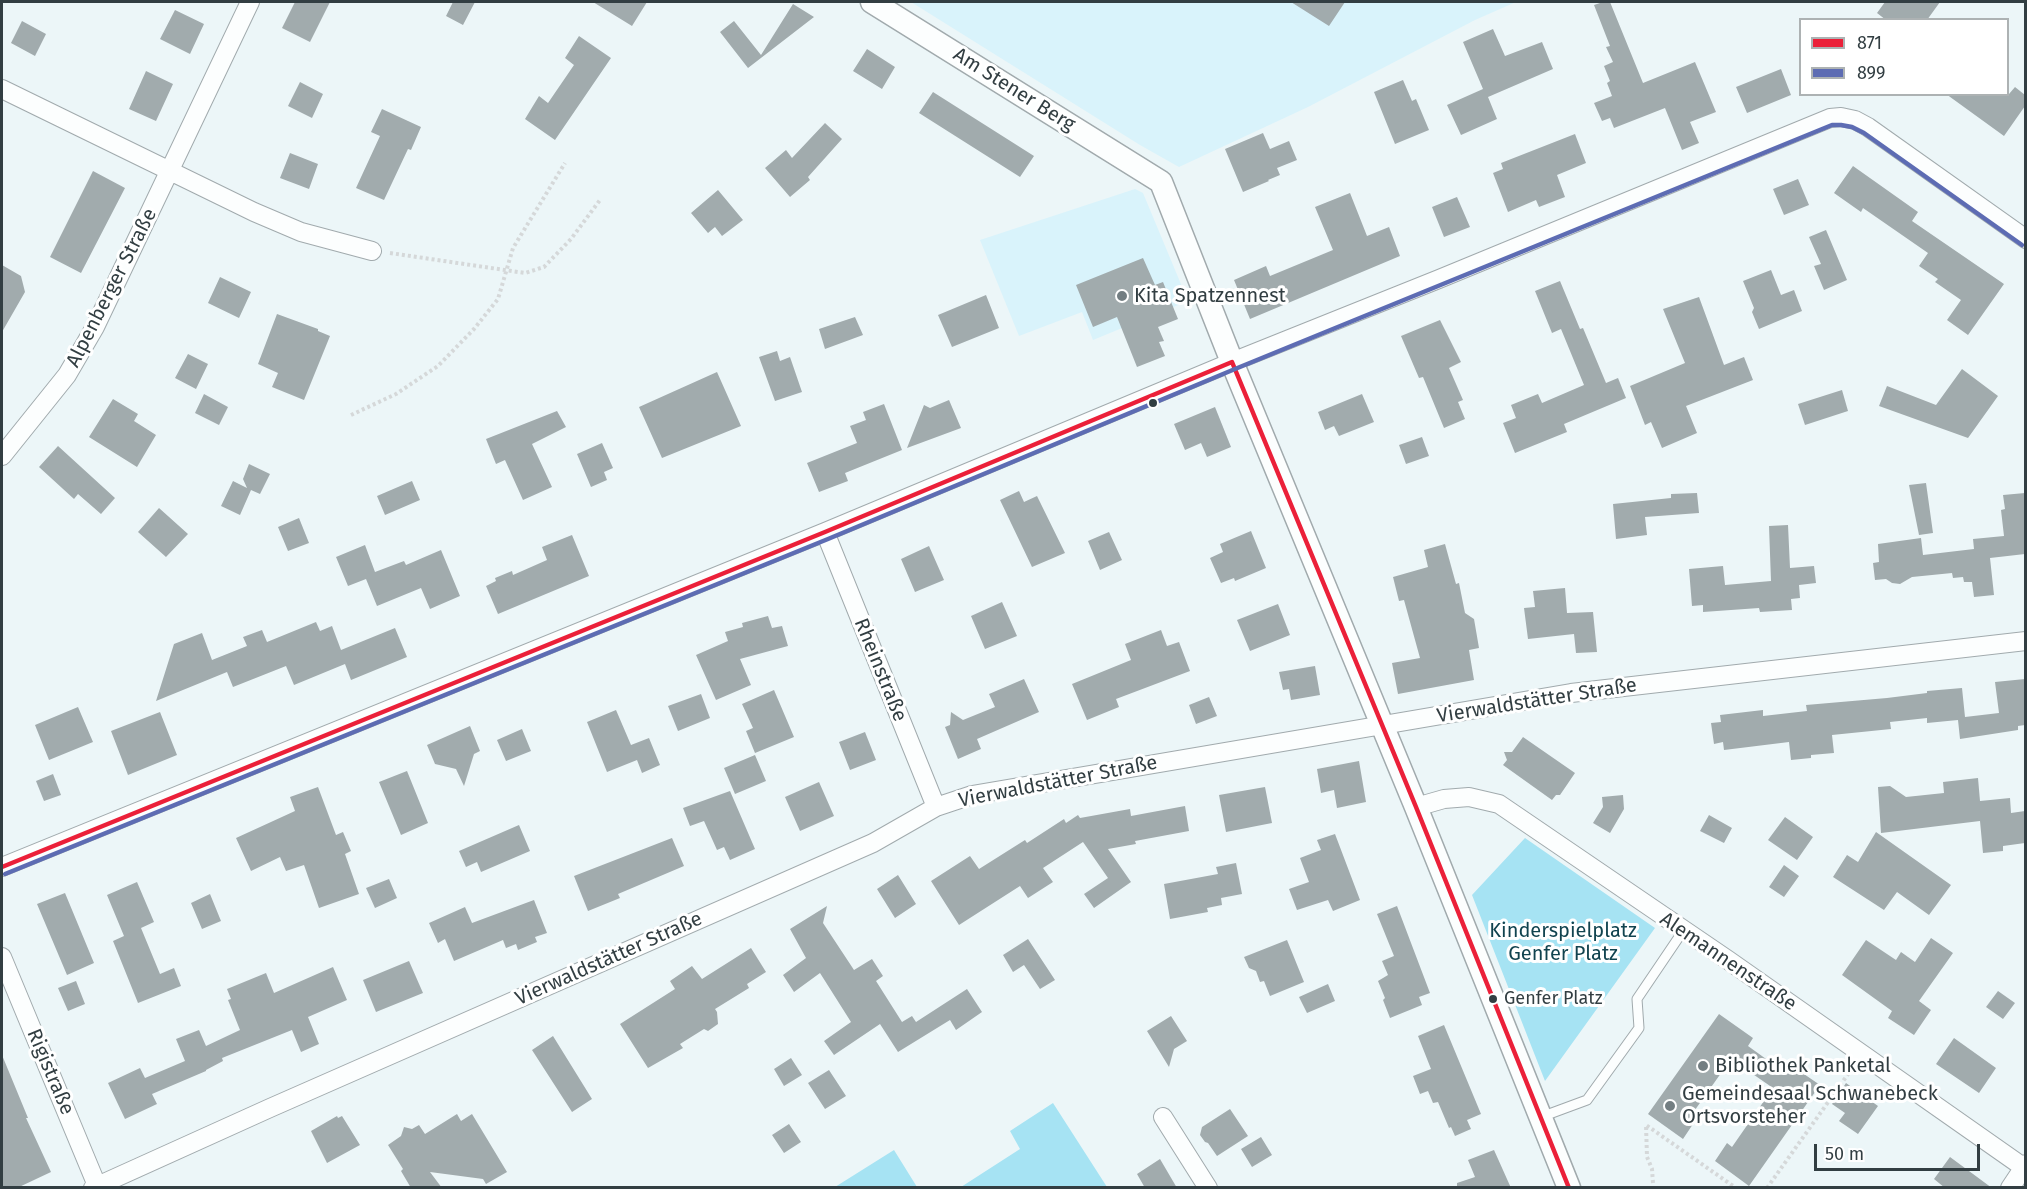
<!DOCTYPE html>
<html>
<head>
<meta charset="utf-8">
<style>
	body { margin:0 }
	#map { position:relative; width:2027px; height:1189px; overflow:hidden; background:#ecf6f8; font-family:"Fira Sans",sans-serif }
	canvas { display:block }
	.frame { position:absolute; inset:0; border:3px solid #323e42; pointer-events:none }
	.legend { position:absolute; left:1799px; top:18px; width:210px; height:78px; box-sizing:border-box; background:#fff; border:2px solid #adb2b3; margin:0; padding:8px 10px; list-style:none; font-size:18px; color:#323e42 }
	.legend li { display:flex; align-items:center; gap:12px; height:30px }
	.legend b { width:30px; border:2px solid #adb2b3 }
	.scale { position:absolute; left:1814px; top:1144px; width:166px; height:27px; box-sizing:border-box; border:3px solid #323e42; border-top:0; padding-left:8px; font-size:18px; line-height:21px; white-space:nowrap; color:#323e42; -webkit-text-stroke:4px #fff; paint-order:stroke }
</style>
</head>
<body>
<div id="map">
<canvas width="2027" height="1189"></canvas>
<div class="frame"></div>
<ul class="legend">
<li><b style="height:8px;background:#eb2039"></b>871</li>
<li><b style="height:8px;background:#5d6cb3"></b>899</li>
</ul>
<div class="scale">50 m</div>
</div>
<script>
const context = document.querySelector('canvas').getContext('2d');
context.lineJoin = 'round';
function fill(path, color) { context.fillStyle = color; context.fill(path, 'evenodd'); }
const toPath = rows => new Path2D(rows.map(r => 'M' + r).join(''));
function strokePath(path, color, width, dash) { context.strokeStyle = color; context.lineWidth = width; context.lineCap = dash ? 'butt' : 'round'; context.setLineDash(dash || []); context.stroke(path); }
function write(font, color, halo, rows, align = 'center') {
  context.font = font + ' "Fira Sans",sans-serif'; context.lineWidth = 6; context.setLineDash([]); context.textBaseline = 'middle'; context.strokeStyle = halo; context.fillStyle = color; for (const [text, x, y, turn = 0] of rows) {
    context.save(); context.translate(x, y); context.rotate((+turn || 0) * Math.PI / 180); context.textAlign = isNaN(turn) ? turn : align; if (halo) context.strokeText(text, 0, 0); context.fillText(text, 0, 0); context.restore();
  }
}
fill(toPath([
	[911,2,1516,2,1475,20,1308,107,1179,167,1140,145],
	[1135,189,1143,193,1188,301,1093,340,1082,312,1019,336,980,240]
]), '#d9f3fb');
fill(toPath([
	[1525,838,1655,928,1545,1081,1472,895],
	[1053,1103,1107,1187,961,1187,1020,1149,1010,1131],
	[894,1150,917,1187,835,1187]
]), '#a6e3f3');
fill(toPath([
	[295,2,330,2,310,42,282,28],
	[453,2,475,2,463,25,446,16],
	[593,2,647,2,632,26],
	[1291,2,1345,2,1329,26],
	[1603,2,1610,2,1643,83,1695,62,1716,112,1690,122,1699,143,1682,150,1665,108,1614,128,1610,118,1602,121,1594,103,1612,96,1607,83,1610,81,1604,66,1613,62,1606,47,1610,46,1594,5],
	[1885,2,1940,2,1927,20,1886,20,1877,13],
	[793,4,814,17,748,68,720,32,734,21,761,55],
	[175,10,204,24,190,54,160,39],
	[22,21,46,34,35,56,11,43],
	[1493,29,1505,56,1542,42,1553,69,1488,97,1497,119,1461,135,1447,105,1483,89,1463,42],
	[579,36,611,58,555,140,525,119,539,96,548,103,574,65,565,58],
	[867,49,895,67,882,89,853,71],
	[1781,69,1791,95,1747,113,1736,87],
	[146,71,173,84,156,121,129,109],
	[1403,80,1412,101,1416,99,1429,130,1395,144,1374,92],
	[300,82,323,94,312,118,288,106],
	[2015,87,2025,95,2025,106,2004,136,1946,94,2009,94],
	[933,92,1034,156,1020,177,919,113],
	[382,109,421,127,411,150,408,149,384,200,356,188,380,136,371,132],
	[825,123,842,139,808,177,810,180,790,197,765,168,786,150,792,158],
	[1263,133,1270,149,1289,141,1297,160,1277,168,1280,175,1268,180,1269,181,1243,192,1225,149],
	[1575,134,1586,163,1557,175,1565,197,1539,207,1536,200,1508,212,1493,173,1503,169,1501,163],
	[290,153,318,164,309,189,280,178],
	[1853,166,1918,212,1912,221,2004,284,1968,335,1947,320,1961,300,1935,282,1938,279,1919,266,1928,253,1863,208,1861,212,1834,193],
	[93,171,125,188,81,273,50,257],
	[1798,179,1809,205,1784,215,1773,189],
	[718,190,743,220,722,236,715,227,708,233,691,213],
	[1350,193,1367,236,1389,227,1400,256,1250,319,1234,280,1266,266,1270,276,1333,250,1315,207],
	[1457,197,1470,227,1444,237,1432,207],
	[1826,230,1847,280,1824,290,1814,266,1821,264,1809,237],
	[1143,258,1155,285,1163,282,1178,319,1158,327,1164,341,1159,342,1165,356,1137,367,1117,317,1093,327,1076,285],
	[2,265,21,276,25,292,2,332],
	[1771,270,1781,295,1794,290,1802,311,1759,329,1752,312,1754,308,1743,281],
	[220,277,251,292,239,318,208,303],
	[1560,281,1580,329,1583,328,1606,383,1618,378,1626,398,1564,424,1567,432,1515,453,1503,423,1516,418,1511,405,1538,394,1542,403,1584,385,1561,329,1552,333,1535,291],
	[986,295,999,328,952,347,938,315],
	[1699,297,1724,365,1744,357,1753,380,1686,406,1697,433,1662,448,1651,422,1645,425,1630,386,1685,363,1663,309],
	[277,314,318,329,318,331,330,336,304,400,272,387,278,373,258,364],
	[855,317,863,335,825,349,819,329],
	[1440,320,1461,362,1449,368,1463,400,1458,402,1465,419,1444,428,1423,377,1419,378,1401,336],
	[777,351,780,361,790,357,802,392,775,401,759,357],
	[188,354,208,364,196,389,175,378],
	[1962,369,1998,396,1968,438,1879,406,1887,386,1936,405],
	[717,372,741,426,662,458,639,407],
	[1842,390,1848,411,1805,425,1798,404],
	[204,394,228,407,219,425,195,413],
	[1362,394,1374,422,1339,436,1334,426,1325,430,1318,412],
	[113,399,138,414,134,421,156,435,137,467,89,437],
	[949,400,961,428,907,448,924,405,930,408],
	[884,404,902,450,845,473,848,481,819,492,807,463,857,443,850,426,866,420,863,412],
	[1215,407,1231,447,1207,457,1201,443,1185,450,1174,424],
	[557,411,566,427,532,444,552,487,523,500,505,460,496,464,486,439],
	[1422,437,1429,456,1406,464,1399,445],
	[602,443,613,468,604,472,607,480,591,487,577,454],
	[58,446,115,498,101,514,78,494,74,499,39,467],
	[249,464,270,474,260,494,251,490,240,515,221,506,233,481,247,488,243,479],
	[412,481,420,500,385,515,377,496],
	[1926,483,1933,533,1919,535,1909,485],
	[1019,491,1024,502,1037,496,1065,553,1032,567,1000,500],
	[1697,493,1699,513,1645,517,1647,535,1616,539,1613,504,1671,498,1671,494],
	[2025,493,2025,554,1990,558,1994,595,1974,597,1972,582,1964,582,1963,577,1953,578,1952,573,1912,577,1900,584,1892,583,1886,579,1875,580,1873,563,1879,562,1878,544,1921,538,1923,555,1974,549,1973,539,2004,536,2001,510,2005,509,2003,495],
	[159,508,188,534,166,557,138,532],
	[299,518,309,543,288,551,278,527],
	[1788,525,1790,568,1814,566,1816,583,1799,585,1800,598,1791,599,1792,610,1760,612,1759,608,1703,612,1703,605,1692,606,1689,569,1723,566,1725,585,1771,581,1769,526],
	[1251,531,1266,568,1235,581,1234,578,1221,583,1210,558,1223,552,1220,544],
	[1109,532,1122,560,1100,570,1088,541],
	[572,535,589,576,498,614,486,586,496,581,495,578,512,571,513,575,547,560,542,547],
	[1445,544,1456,584,1459,583,1465,613,1474,619,1479,648,1469,650,1474,680,1398,694,1392,663,1420,658,1404,600,1399,601,1393,577,1428,567,1424,550],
	[365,545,375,572,404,561,406,565,441,550,460,596,430,609,421,588,377,606,366,579,348,586,336,557],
	[929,546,944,580,915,592,901,559],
	[1565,588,1567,613,1593,612,1597,652,1576,653,1574,634,1528,639,1524,608,1535,607,1533,591],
	[1002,602,1017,636,985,649,971,616],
	[1278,604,1290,635,1250,651,1237,620],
	[768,616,772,628,782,626,788,646,740,659,751,685,716,700,696,655,728,641,725,632,743,627,742,623],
	[316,622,320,631,332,626,341,650,395,628,407,657,351,680,345,664,294,685,286,666,233,687,227,672,156,701,174,644,202,633,212,660,247,646,243,637,262,630,267,642],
	[1161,630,1167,646,1179,642,1190,671,1116,699,1119,707,1087,720,1072,684,1131,660,1125,644],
	[1315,666,1320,695,1291,700,1289,689,1283,690,1279,672],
	[1024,679,1039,712,977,739,981,749,958,759,945,727,950,725,951,712,963,720,995,707,989,694],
	[2025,679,2025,725,2018,726,2018,730,1960,739,1958,720,1927,723,1927,718,1890,722,1891,729,1832,735,1834,753,1811,755,1811,758,1791,760,1789,742,1724,750,1723,742,1714,744,1711,723,1721,722,1720,715,1763,710,1763,716,1807,711,1806,705,1887,698,1927,693,1927,691,1962,688,1965,717,1999,713,1995,682],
	[774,690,794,737,755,753,746,731,753,728,742,704],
	[701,694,710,718,678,731,668,706],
	[1209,697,1217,716,1196,724,1189,705],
	[78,707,93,742,49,760,35,725],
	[616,710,631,745,649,738,660,765,642,773,637,760,607,772,587,722],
	[160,712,177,755,128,775,111,731],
	[470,726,480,751,474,754,464,786,456,769,435,764,427,745],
	[522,729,531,751,506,761,497,740],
	[865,732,876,760,850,770,839,742],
	[1523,737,1575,773,1560,795,1556,795,1552,800,1503,765,1507,760,1504,752,1512,752],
	[755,755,766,781,735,794,724,768],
	[1359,761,1366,802,1337,808,1334,790,1321,793,1317,769],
	[407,771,428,823,401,835,379,782],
	[53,774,61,795,44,801,36,781],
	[1978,778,1980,801,2010,798,2011,813,2025,811,2025,843,2003,846,2003,851,1983,853,1980,821,1881,833,1878,787,1890,786,1906,797,1944,793,1943,782],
	[819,782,834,816,800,831,785,797],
	[318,787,336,835,343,832,351,851,345,854,359,894,319,908,304,865,286,871,280,857,251,871,236,838,295,811,290,797],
	[1265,787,1272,823,1226,832,1219,795],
	[730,791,755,849,730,860,724,847,717,850,704,821,690,826,683,808],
	[1623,795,1624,809,1610,833,1593,823,1603,807,1602,797],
	[1185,806,1189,831,1135,841,1136,844,1108,849,1131,882,1094,908,1084,894,1108,878,1083,842,1043,868,1053,882,1028,898,1020,886,959,925,931,881,970,856,979,869,1025,840,1027,843,1064,819,1066,823,1078,815,1080,818,1130,809,1131,816],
	[1709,815,1732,828,1724,843,1700,831],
	[1785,817,1813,837,1797,860,1768,840],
	[519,825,530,851,481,872,477,862,466,867,459,851],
	[1876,832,1951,885,1929,915,1897,892,1884,910,1833,877,1847,855,1858,862],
	[1335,834,1360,900,1333,911,1328,900,1297,910,1289,889,1309,882,1300,858,1321,850,1317,840],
	[672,838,684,866,618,894,620,898,588,911,574,876],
	[1236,863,1242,894,1221,898,1222,905,1207,908,1208,912,1170,919,1164,884,1218,874,1216,867],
	[1784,865,1799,876,1784,897,1769,887],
	[898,875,916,904,895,918,877,889],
	[389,879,397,898,375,908,366,888],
	[137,882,154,922,141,928,160,974,174,968,181,986,138,1003,113,941,124,936,107,895],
	[65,893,94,963,67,975,37,904],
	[210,894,221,921,202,929,191,903],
	[534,900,547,933,535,937,537,942,518,950,516,944,506,948,503,940,454,961,445,939,438,943,429,923,465,907,472,923],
	[827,906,823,923,854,970,872,959,883,976,876,981,902,1022,912,1016,916,1022,967,989,982,1012,956,1030,950,1020,898,1052,880,1024,834,1055,824,1041,851,1022,820,973,794,992,783,975,806,958,790,929],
	[1397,906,1430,993,1419,997,1422,1005,1390,1018,1383,1000,1385,998,1378,981,1388,975,1382,961,1394,956,1377,914],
	[1931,938,1953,953,1919,1001,1931,1010,1914,1035,1888,1018,1892,1011,1842,975,1866,940,1896,960,1901,952,1915,962],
	[1028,939,1055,980,1040,989,1024,965,1013,972,1003,955],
	[1287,940,1304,982,1270,996,1264,981,1260,982,1256,971,1249,968,1244,957],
	[751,948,766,972,747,984,749,988,715,1009,717,1012,718,1024,708,1031,704,1029,680,1044,683,1048,648,1068,620,1024,675,989,670,981,692,966,702,979],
	[409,961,423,993,376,1012,363,980],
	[333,967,347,1000,308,1017,319,1044,301,1052,292,1030,222,1058,223,1061,206,1070,206,1071,152,1094,157,1104,125,1119,108,1083,140,1068,145,1078,185,1061,176,1039,199,1030,206,1046,240,1030,228,1000,231,999,227,989,266,973,274,993],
	[76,981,85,1004,68,1011,58,988],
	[1328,984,1335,1001,1307,1013,1299,997],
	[1998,991,2015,1003,2003,1019,1986,1007],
	[1719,1014,1753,1038,1748,1046,1780,1069,1785,1061,1820,1085,1749,1186,1715,1161,1727,1143,1732,1147,1773,1088,1731,1059,1690,1117,1695,1121,1683,1139,1648,1114],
	[1171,1016,1187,1041,1174,1049,1169,1067,1147,1031],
	[1444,1025,1481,1114,1467,1120,1471,1129,1455,1136,1451,1127,1449,1128,1438,1102,1433,1103,1428,1091,1420,1094,1413,1076,1431,1069,1418,1036],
	[553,1036,592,1099,572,1112,532,1050],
	[1954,1038,1996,1068,1979,1093,1936,1064],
	[2,1055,28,1118,26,1118,51,1172,17,1188,2,1188],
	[791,1058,802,1075,784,1086,774,1069],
	[829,1070,846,1096,825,1109,808,1083],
	[1846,1083,1878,1106,1858,1134,1839,1121,1845,1113,1832,1104],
	[1230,1109,1248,1136,1217,1156,1208,1143,1205,1142,1200,1135,1202,1127],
	[457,1114,461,1121,472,1114,507,1172,486,1184,483,1179,430,1172,442,1188,411,1188,401,1171,403,1169,388,1145,401,1136,404,1127,412,1129,419,1125,425,1134],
	[337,1116,338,1118,342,1116,360,1145,327,1163,311,1131],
	[789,1124,801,1142,784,1153,772,1135],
	[1261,1137,1272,1155,1252,1167,1241,1149],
	[1494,1150,1511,1188,1457,1188,1457,1183,1475,1177,1468,1160],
	[1950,1157,1992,1188,1945,1188,1934,1179],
	[1160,1159,1177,1188,1145,1188,1137,1174]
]), '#a1abad');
const service = toPath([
	[1541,1117,1587,1100,1639,1028,1637,999,1683,931]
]);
const minor = toPath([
	[2,89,254,212,301,232,372,251],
	[2,456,67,375,95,327,250,2],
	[825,532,936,807],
	[1416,807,1444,799,1469,797,1499,804,1728,960,2026,1169],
	[2,867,825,532,1232,362,1439,279,1830,118,1841,117,1855,120,1868,127,2026,239],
	[2,957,98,1188],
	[1163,1117,1208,1188],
	[93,1188,270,1108,873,843,936,807,972,795,1571,693,2026,641],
	[2010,1188,2026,1164]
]);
const tertiary = toPath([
	[872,2,1161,182,1232,362,1416,807,1569,1188]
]);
strokePath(service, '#a1aaad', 11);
strokePath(minor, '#a1aaad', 20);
strokePath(tertiary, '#a1aaad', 25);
strokePath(toPath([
	[390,253,525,273,544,267,571,239,600,200],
	[351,415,396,394,438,366,474,329,498,299,513,248,565,163],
	[1653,1183,1652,1169,1647,1157,1646,1125,1736,1188],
	[1767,1188,1851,1070]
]), '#d5d8d9', 4, [3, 3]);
strokePath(service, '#fcfefe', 9);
strokePath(minor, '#fcfefe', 18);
strokePath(tertiary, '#fcfefe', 22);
strokePath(toPath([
	[1232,362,1416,807,1569,1188],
	[2,867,825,532,1232,362]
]), '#eb2039', 4.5);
strokePath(toPath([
	[5,874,828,539,1235,369,1832,125,1841,125,1852,127,1864,133,2022,245]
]), '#5d6cb3', 4.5);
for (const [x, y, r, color] of [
	[1122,296,6,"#737e82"],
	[1153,403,5,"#323e42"],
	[1493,999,5,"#323e42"],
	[1703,1066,6,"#737e82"],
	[1670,1106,6,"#737e82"]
]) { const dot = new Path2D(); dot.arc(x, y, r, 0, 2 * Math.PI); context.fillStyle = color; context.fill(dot); strokePath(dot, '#fff', 2); }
write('18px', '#323e42', '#fff', [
	["Genfer Platz",1504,999]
], 'left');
write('20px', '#323e42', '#fff', [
	["Am Stener Berg",1014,90,32],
	["Alpenberger Straße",112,288,-63],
	["Rheinstraße",880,670,68],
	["Vierwaldstätter Straße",1537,701,-9],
	["Vierwaldstätter Straße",1058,782,-11],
	["Vierwaldstätter Straße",609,959,-24],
	["Alemannenstraße",1728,962,34],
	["Rigistraße",50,1072,67]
]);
write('20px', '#323e42', '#fff', [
	["Kita Spatzennest",1134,296],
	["Bibliothek Panketal",1715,1066],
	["Gemeindesaal Schwanebeck",1682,1094],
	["Ortsvorsteher",1682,1117]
], 'left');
write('20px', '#11434f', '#fff', [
	["Kinderspielplatz",1563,931],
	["Genfer Platz",1563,954]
]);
</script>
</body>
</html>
